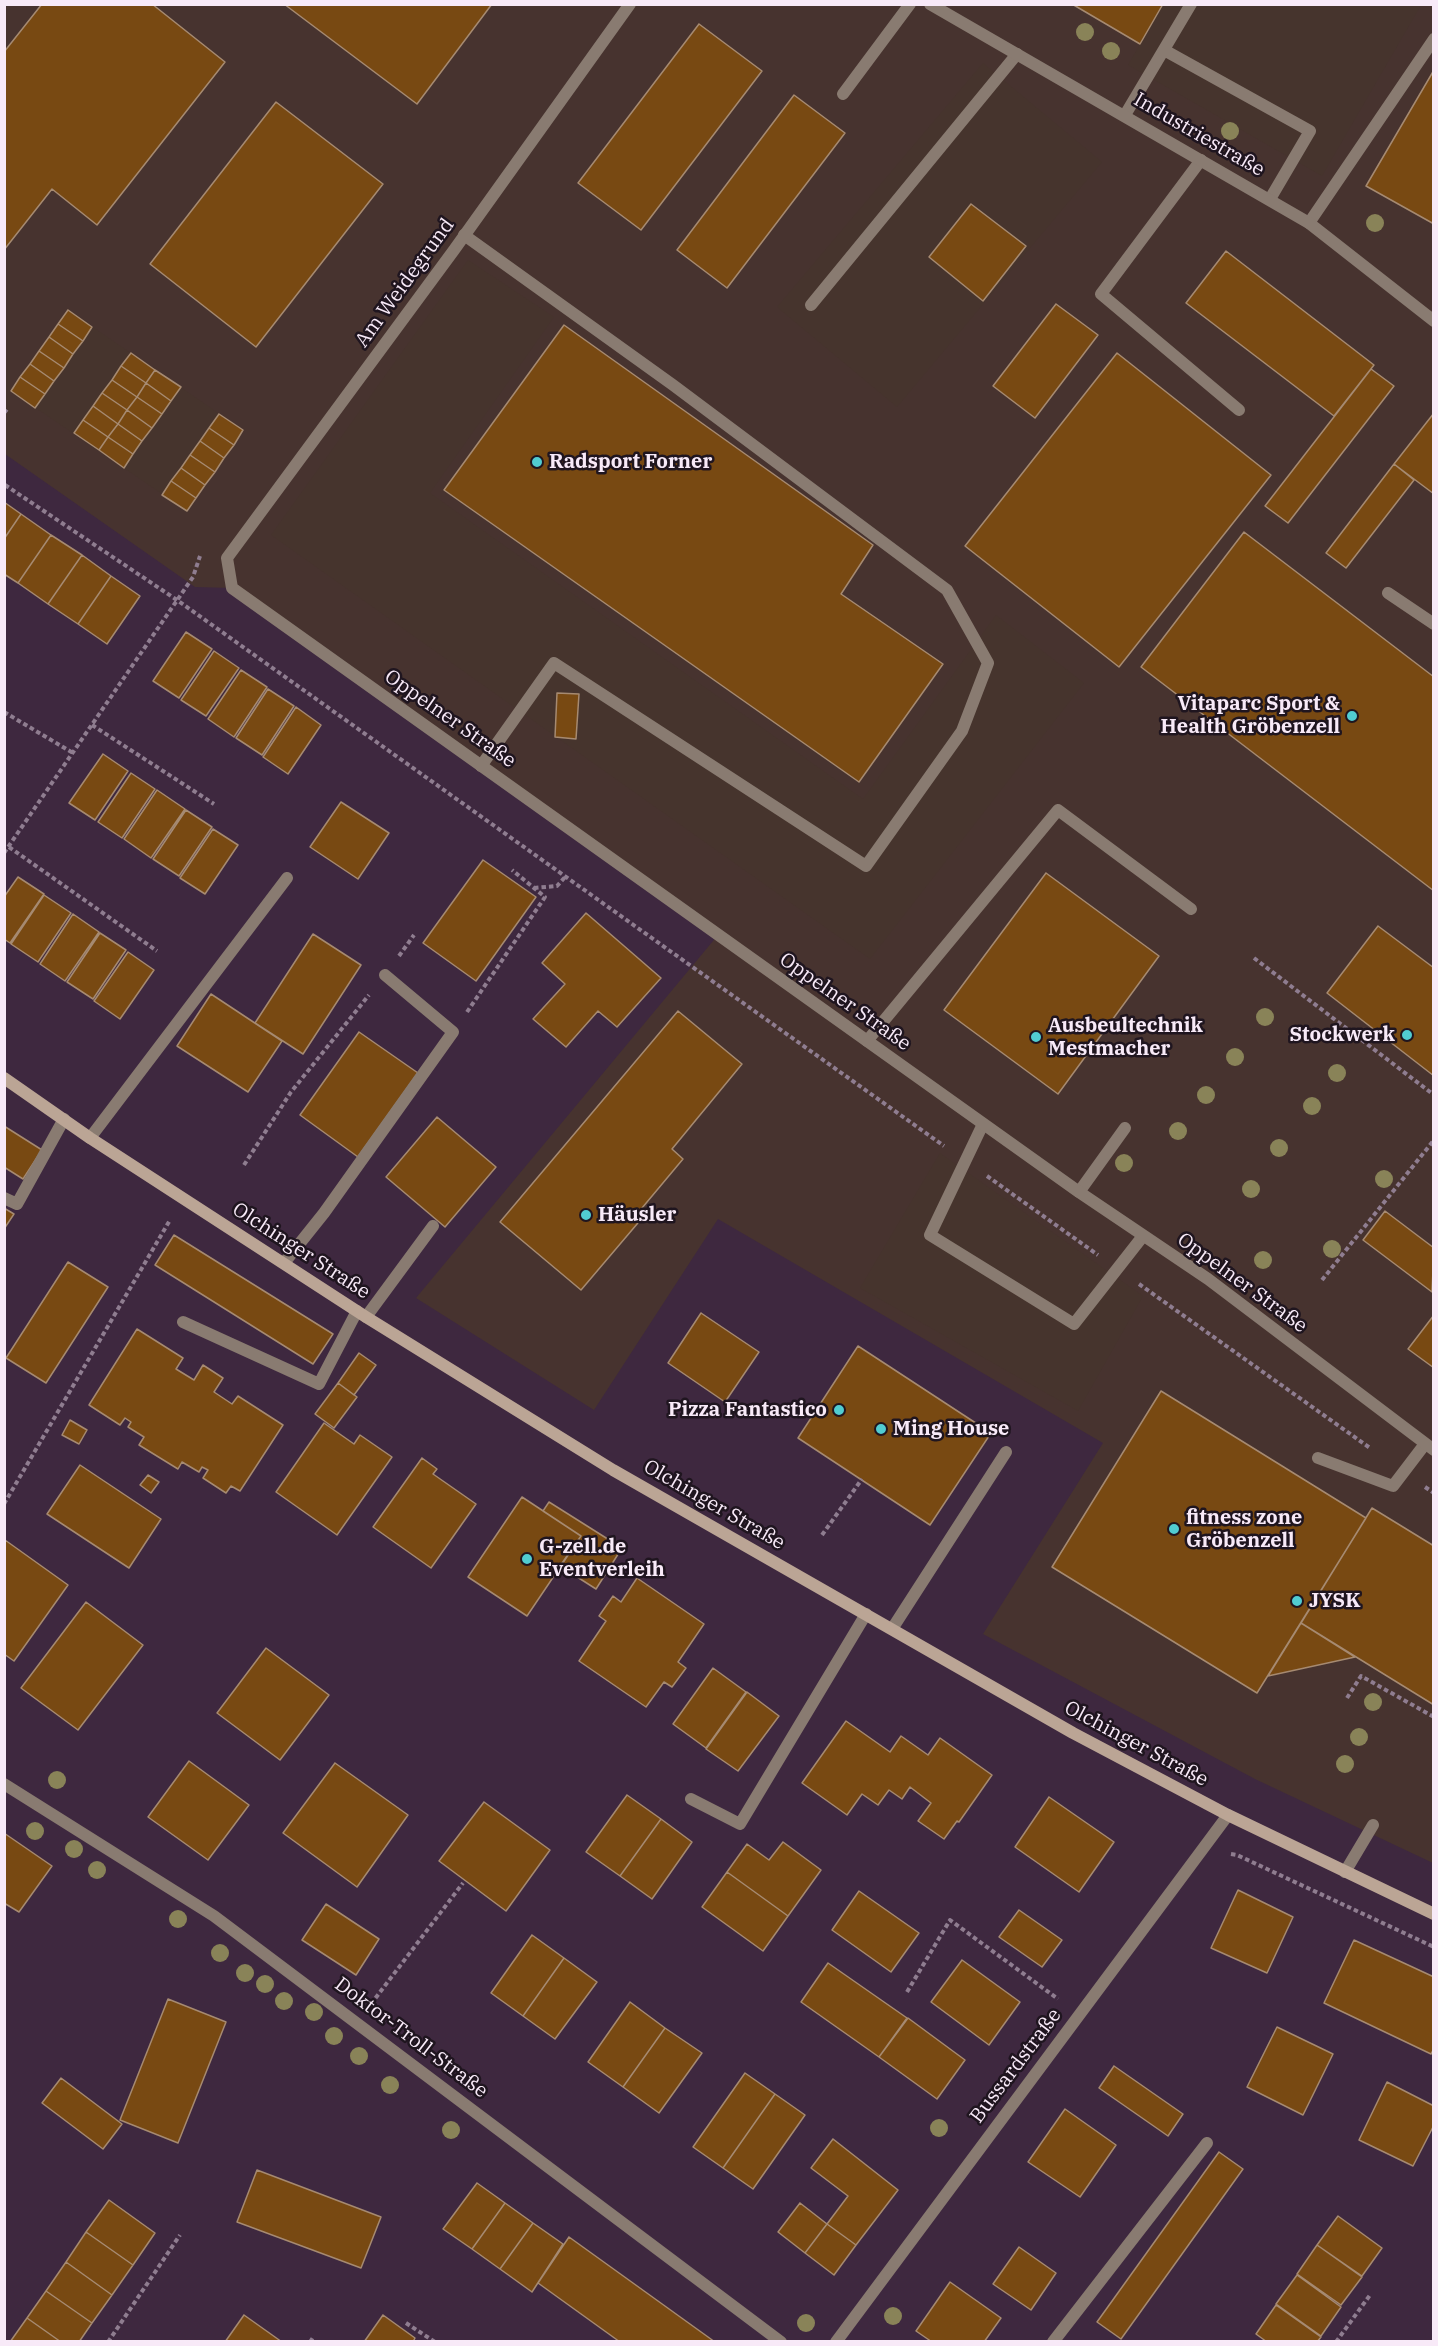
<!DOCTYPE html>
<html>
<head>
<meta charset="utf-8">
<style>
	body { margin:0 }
	#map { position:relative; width:1438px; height:2346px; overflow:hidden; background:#3e283f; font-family:"IBM Plex Serif",serif }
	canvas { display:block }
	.frame { position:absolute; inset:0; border:6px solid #f8eaf8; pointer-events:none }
</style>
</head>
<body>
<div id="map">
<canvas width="1438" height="2346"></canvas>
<div class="frame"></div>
</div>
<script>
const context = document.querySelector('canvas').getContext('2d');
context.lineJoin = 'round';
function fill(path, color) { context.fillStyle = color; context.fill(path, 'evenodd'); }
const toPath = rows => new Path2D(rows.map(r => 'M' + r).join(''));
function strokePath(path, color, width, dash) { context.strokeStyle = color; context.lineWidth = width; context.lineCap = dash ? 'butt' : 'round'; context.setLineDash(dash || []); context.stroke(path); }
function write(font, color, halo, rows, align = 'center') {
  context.font = font + ' "IBM Plex Serif",serif'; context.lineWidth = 5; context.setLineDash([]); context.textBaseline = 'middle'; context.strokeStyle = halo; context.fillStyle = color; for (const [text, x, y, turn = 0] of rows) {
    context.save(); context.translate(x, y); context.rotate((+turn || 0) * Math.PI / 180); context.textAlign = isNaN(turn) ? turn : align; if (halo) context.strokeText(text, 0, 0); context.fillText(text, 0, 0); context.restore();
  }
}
fill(toPath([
	[5,5,1433,5,1433,1863,1255,1779,983,1634,1103,1443,718,1219,594,1410,416,1298,718,935,232,588,195,587,5,454]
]), '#47332f');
fill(toPath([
	[1163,5,1421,5,1322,176,1128,65],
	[983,63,1102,162,897,407,777,307],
	[468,260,554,317,430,493,863,799,996,615,1084,683,870,959,271,535],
	[68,310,243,430,187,511,11,391],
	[940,1153,1143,1296,1078,1411,860,1288]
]), '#46342d');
const building = toPath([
	[42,4,152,4,225,62,97,225,52,189,4,250,4,52,42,4],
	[284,4,492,4,417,104,284,4],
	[1072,4,1163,4,1140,44,1072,4],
	[699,24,762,71,641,230,578,183,699,24],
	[1434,70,1434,224,1366,186,1434,70],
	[794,95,845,133,727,288,677,250,794,95],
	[276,102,383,184,256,347,150,264,276,102],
	[971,204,1026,246,983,301,929,257,971,204],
	[1226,251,1374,365,1334,416,1186,303,1226,251],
	[1056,304,1098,335,1035,418,993,386,1056,304],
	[68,310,92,327,83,341,58,324,68,310],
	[58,324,83,341,73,354,49,337,58,324],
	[564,325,873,545,841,594,943,664,859,782,444,490,564,325],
	[49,337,73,354,64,368,39,351,49,337],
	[39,351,64,368,54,381,30,364,39,351],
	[131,353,155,370,146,383,121,366,131,353],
	[1117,353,1271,475,1119,667,965,546,1117,353],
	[30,364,54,381,45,394,20,377,30,364],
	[121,366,146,383,137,397,112,380,121,366],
	[1371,369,1394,386,1288,523,1265,506,1371,369],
	[155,370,181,387,171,401,146,383,155,370],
	[20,377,45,394,35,408,11,391,20,377],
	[112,380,137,397,127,410,102,393,112,380],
	[146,383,171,401,162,414,137,397,146,383],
	[102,393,127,410,118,424,93,406,102,393],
	[137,397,162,414,152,428,127,410,137,397],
	[93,406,118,424,108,437,83,420,93,406],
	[127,410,152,428,142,441,118,424,127,410],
	[1434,413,1434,494,1394,464,1434,413],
	[219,414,243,430,234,445,209,428,219,414],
	[83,420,108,437,99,450,74,433,83,420],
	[118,424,142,441,133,454,108,437,118,424],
	[209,428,234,445,224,458,200,441,209,428],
	[108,437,133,454,124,468,99,450,108,437],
	[200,441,224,458,215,472,190,455,200,441],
	[190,455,215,472,205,485,181,468,190,455],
	[1394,464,1414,480,1346,568,1326,553,1394,464],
	[181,468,205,485,196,498,171,481,181,468],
	[171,481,196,498,187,511,162,495,171,481],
	[4,502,21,514,4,539,4,502],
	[21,514,51,535,18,583,4,574,4,539,21,514],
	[1244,532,1434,677,1434,891,1141,667,1244,532],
	[51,535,82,555,48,604,18,583,51,535],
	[82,555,111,576,78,624,48,604,82,555],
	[111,576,140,596,107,644,78,624,111,576],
	[186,632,212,649,179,698,153,681,186,632],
	[214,651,239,668,206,716,181,700,214,651],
	[241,670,267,687,234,737,208,719,241,670],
	[268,689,294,706,262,755,236,738,268,689],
	[557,693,579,694,576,739,555,737,557,693],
	[296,707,321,725,288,774,263,757,296,707],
	[103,754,128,771,95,820,69,803,103,754],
	[131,773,155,789,122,838,98,822,131,773],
	[157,790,185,809,151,858,124,839,157,790],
	[341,802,389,833,358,879,310,847,341,802],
	[186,810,212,827,179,876,153,859,186,810],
	[213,829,238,845,205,894,180,878,213,829],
	[483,860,536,897,476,981,423,943,483,860],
	[1046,873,1159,956,1058,1094,944,1010,1046,873],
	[18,877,44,894,10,943,4,939,4,897,18,877],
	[44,895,71,913,38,962,11,944,44,895],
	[586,913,661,978,617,1027,598,1011,566,1047,533,1019,565,984,542,963,586,913],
	[73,914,99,932,65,981,40,964,73,914],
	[1378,926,1434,968,1434,1076,1327,993,1378,926],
	[100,933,126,950,93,999,67,982,100,933],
	[313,934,361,965,303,1054,255,1023,313,934],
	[128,952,154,970,120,1019,94,1001,128,952],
	[211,994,282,1041,248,1092,177,1046,211,994],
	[678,1011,742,1064,672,1149,683,1159,642,1208,643,1217,581,1290,500,1222,678,1011],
	[359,1032,418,1073,358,1157,300,1115,359,1032],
	[437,1117,496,1167,445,1227,386,1177,437,1117],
	[4,1126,42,1150,23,1179,4,1167,4,1126],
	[4,1208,14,1214,4,1229,4,1208],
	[1385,1211,1434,1248,1432,1292,1363,1240,1385,1211],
	[174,1235,333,1334,313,1364,155,1265,174,1235],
	[68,1262,108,1287,46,1383,6,1358,68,1262],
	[701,1313,759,1352,725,1402,668,1363,701,1313],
	[1434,1315,1434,1368,1408,1349,1434,1315],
	[137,1329,183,1358,176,1369,194,1380,203,1365,223,1378,214,1392,232,1404,238,1396,283,1425,240,1491,231,1486,226,1493,203,1478,208,1470,202,1467,199,1472,182,1462,178,1469,139,1445,144,1437,128,1427,131,1422,125,1418,120,1425,89,1405,137,1329],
	[858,1346,991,1433,930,1525,798,1438,858,1346],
	[359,1353,376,1365,354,1395,338,1383,359,1353],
	[338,1383,357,1397,334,1428,315,1414,338,1383],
	[1161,1391,1366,1518,1257,1693,1052,1567,1161,1391],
	[70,1420,87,1430,79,1444,62,1435,70,1420],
	[324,1423,354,1444,360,1435,392,1457,337,1535,276,1492,324,1423],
	[422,1458,437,1469,433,1474,476,1504,431,1568,373,1527,422,1458],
	[80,1465,161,1519,129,1568,47,1514,80,1465],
	[148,1475,159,1482,151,1493,140,1485,148,1475],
	[522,1497,581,1536,527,1616,468,1577,522,1497],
	[549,1502,622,1548,596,1589,560,1566,581,1536,543,1511,549,1502],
	[1372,1508,1434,1546,1434,1705,1301,1623,1372,1508],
	[5,1540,68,1585,14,1661,4,1654,5,1540],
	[637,1578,704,1624,678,1662,686,1668,672,1687,664,1682,646,1707,579,1661,606,1621,599,1616,613,1596,621,1602,637,1578],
	[86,1602,143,1645,78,1730,21,1688,86,1602],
	[1301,1623,1355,1657,1268,1676,1301,1623],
	[266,1648,329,1695,280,1760,217,1713,266,1648],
	[713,1668,746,1692,706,1748,673,1724,713,1668],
	[747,1692,779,1716,738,1771,706,1749,747,1692],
	[846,1721,890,1752,901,1736,928,1755,940,1738,992,1775,959,1822,957,1821,944,1839,918,1821,931,1803,910,1787,902,1799,889,1790,878,1805,862,1794,847,1815,802,1783,846,1721],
	[189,1761,249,1805,208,1860,148,1817,189,1761],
	[335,1763,408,1815,357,1887,283,1833,335,1763],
	[627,1795,661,1819,620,1876,586,1852,627,1795],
	[1049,1797,1114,1842,1079,1892,1015,1847,1049,1797],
	[484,1802,550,1850,506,1911,439,1861,484,1802],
	[661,1819,692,1842,652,1899,620,1876,661,1819],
	[4,1833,52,1866,19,1912,4,1903,4,1833],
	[783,1842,821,1870,788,1916,727,1872,747,1844,769,1860,783,1842],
	[727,1872,788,1916,763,1951,702,1907,727,1872],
	[1238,1890,1293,1917,1267,1973,1211,1948,1238,1890],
	[859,1891,919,1933,891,1972,832,1930,859,1891],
	[326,1904,379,1939,356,1975,302,1940,326,1904],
	[1019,1910,1062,1940,1042,1967,999,1937,1019,1910],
	[532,1935,564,1958,523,2016,491,1993,532,1935],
	[1354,1940,1434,1977,1434,2049,1431,2054,1324,2003,1354,1940],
	[564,1958,597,1982,555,2039,523,2016,564,1958],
	[962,1960,1020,2002,989,2045,931,2002,962,1960],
	[828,1963,907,2018,879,2057,801,2002,828,1963],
	[168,1999,226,2022,178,2143,120,2120,168,1999],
	[630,2002,665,2028,623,2087,588,2062,630,2002],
	[908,2018,965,2060,937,2099,879,2057,908,2018],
	[1277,2027,1333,2054,1303,2115,1247,2087,1277,2027],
	[665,2028,702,2053,659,2113,623,2087,665,2028],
	[1114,2066,1183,2114,1168,2136,1099,2088,1114,2066],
	[745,2073,775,2094,723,2168,693,2147,745,2073],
	[61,2078,122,2124,103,2149,42,2103,61,2078],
	[1387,2082,1434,2106,1434,2125,1413,2166,1359,2140,1387,2082],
	[775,2094,805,2115,753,2189,723,2168,775,2094],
	[1065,2109,1116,2145,1080,2197,1028,2162,1065,2109],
	[833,2139,898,2190,856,2245,827,2224,848,2196,811,2168,833,2139],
	[1219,2152,1243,2169,1121,2339,1097,2322,1219,2152],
	[257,2170,381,2217,361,2268,237,2222,257,2170],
	[477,2183,505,2203,472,2249,443,2229,477,2183],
	[109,2200,155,2233,133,2265,86,2232,109,2200],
	[505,2203,533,2223,500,2269,472,2249,505,2203],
	[800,2203,827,2224,805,2253,778,2232,800,2203],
	[1338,2216,1382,2248,1362,2276,1317,2245,1338,2216],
	[533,2223,563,2244,532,2292,500,2269,533,2223],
	[827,2224,856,2245,834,2275,805,2253,827,2224],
	[86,2232,133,2265,112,2295,66,2262,86,2232],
	[569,2237,715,2342,620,2342,538,2283,569,2237],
	[1317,2245,1362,2277,1341,2305,1297,2274,1317,2245],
	[1019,2247,1056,2273,1031,2310,993,2284,1019,2247],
	[66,2262,112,2295,92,2323,46,2291,66,2262],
	[1297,2275,1341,2307,1321,2336,1276,2304,1297,2275],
	[950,2282,1001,2318,984,2342,932,2342,916,2331,950,2282],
	[46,2291,92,2323,79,2342,61,2342,27,2318,46,2291],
	[1276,2305,1321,2337,1317,2342,1267,2342,1256,2334,1276,2305],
	[244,2315,282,2342,225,2342,244,2315],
	[383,2315,415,2338,413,2342,364,2342,383,2315],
	[27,2318,61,2342,10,2342,27,2318]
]);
fill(building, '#784912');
strokePath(building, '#a68a71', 1.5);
strokePath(toPath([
	[4,413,8,408],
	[5,485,177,600,944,1146],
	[4,712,73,753],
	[92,725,214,804],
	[9,847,157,951],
	[4,853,193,577,200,556],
	[534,888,557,886,566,876],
	[399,956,414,935],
	[1254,958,1434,1095],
	[467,1012,545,897,512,870],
	[244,1165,291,1092,369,995],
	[987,1176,1098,1255],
	[1322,1280,1434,1140],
	[1139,1284,1370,1448],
	[1425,1487,1434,1493],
	[4,1504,170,1220],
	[822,1535,862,1479],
	[1347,1698,1361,1676,1434,1717],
	[1231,1854,1237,1855,1434,1947],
	[907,1992,950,1920,1058,1999],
	[371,2004,463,1883],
	[406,2323,435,2342],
	[108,2342,180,2235],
	[310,2342,314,2336],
	[1336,2342,1370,2295]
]), '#8f7d90', 4, [4.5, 3]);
strokePath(toPath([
	[1164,50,1310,131,1270,199],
	[843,94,910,4],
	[1125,115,1191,4],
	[1201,160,1101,294,1239,410],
	[1309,223,1434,39],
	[464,235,673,385,947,590,988,663,962,731,866,866,554,663,481,766],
	[811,305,1017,54],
	[1388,593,1434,624],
	[867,1041,1058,810,1191,909],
	[983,1124,930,1235,1074,1324,1143,1236],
	[90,1138,287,878],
	[1079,1192,1125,1128],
	[4,1198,17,1204,64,1119],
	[284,1263,324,1213,453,1032,385,975],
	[366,1317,433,1226],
	[183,1322,319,1384,357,1311],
	[1318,1458,1393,1486,1425,1444],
	[892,1629,1006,1452],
	[691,1799,740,1824,866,1614],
	[1345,1872,1373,1825],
	[1053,2342,1207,2143]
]), '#897b71', 12);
strokePath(toPath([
	[630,4,454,250,227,558,232,588,1079,1192,1208,1279,1434,1450],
	[930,4,1309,223,1434,321],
	[4,1784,214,1916,781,2342],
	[836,2342,1228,1815]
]), '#897b71', 12);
strokePath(toPath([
	[4,1078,90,1138,366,1317,613,1470,1073,1733,1228,1815,1434,1914]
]), '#bba595', 12);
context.fillStyle = '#898358';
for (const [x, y] of [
	[1085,32],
	[1111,51],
	[1230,131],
	[1375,223],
	[1265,1017],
	[1235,1057],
	[1337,1073],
	[1206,1095],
	[1312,1106],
	[1178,1131],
	[1279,1148],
	[1124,1163],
	[1384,1179],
	[1251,1189],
	[1332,1249],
	[1263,1260],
	[1373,1702],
	[1359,1737],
	[1345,1764],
	[57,1780],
	[35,1831],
	[74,1849],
	[97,1870],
	[178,1919],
	[220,1953],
	[245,1973],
	[265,1984],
	[284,2001],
	[314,2012],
	[334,2036],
	[359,2056],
	[390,2085],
	[939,2128],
	[451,2130],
	[893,2316],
	[806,2323]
]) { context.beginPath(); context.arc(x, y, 9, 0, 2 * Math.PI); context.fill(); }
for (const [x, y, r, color] of [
	[537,462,6,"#51ccd1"],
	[1352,716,6,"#51ccd1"],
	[1407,1035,6,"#51ccd1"],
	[1036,1037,6,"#51ccd1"],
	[586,1215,6,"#51ccd1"],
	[839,1410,6,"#51ccd1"],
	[881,1429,6,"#51ccd1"],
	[1174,1529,6,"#51ccd1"],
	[527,1559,6,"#51ccd1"],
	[1297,1601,6,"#51ccd1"]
]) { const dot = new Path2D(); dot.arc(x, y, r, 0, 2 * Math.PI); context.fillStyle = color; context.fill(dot); strokePath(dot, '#1f151f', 2); }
write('20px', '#f8eaf8', '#1f151f', [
	["Industriestraße",1199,135,30],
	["Am Weidegrund",405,283,-54],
	["Oppelner Straße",450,719,35],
	["Oppelner Straße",845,1002,35],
	["Olchinger Straße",301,1251,33],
	["Oppelner Straße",1242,1283,36],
	["Olchinger Straße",714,1505,30],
	["Olchinger Straße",1136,1744,28],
	["Doktor-Troll-Straße",411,2038,37],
	["Bussardstraße",1016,2066,-53]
]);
write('bold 20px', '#f8eaf8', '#1f151f', [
	["Radsport Forner",549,462],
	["Vitaparc Sport &",1340,704,"right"],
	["Health Gröbenzell",1340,727,"right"],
	["Ausbeultechnik",1048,1026],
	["Mestmacher",1048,1049],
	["Stockwerk",1395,1035,"right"],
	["Häusler",598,1215],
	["Pizza Fantastico",827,1410,"right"],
	["Ming House",893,1429],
	["fitness zone",1186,1518],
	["Gröbenzell",1186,1541],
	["G-zell.de",539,1547],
	["Eventverleih",539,1570],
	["JYSK",1309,1601]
], 'left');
</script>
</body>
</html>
